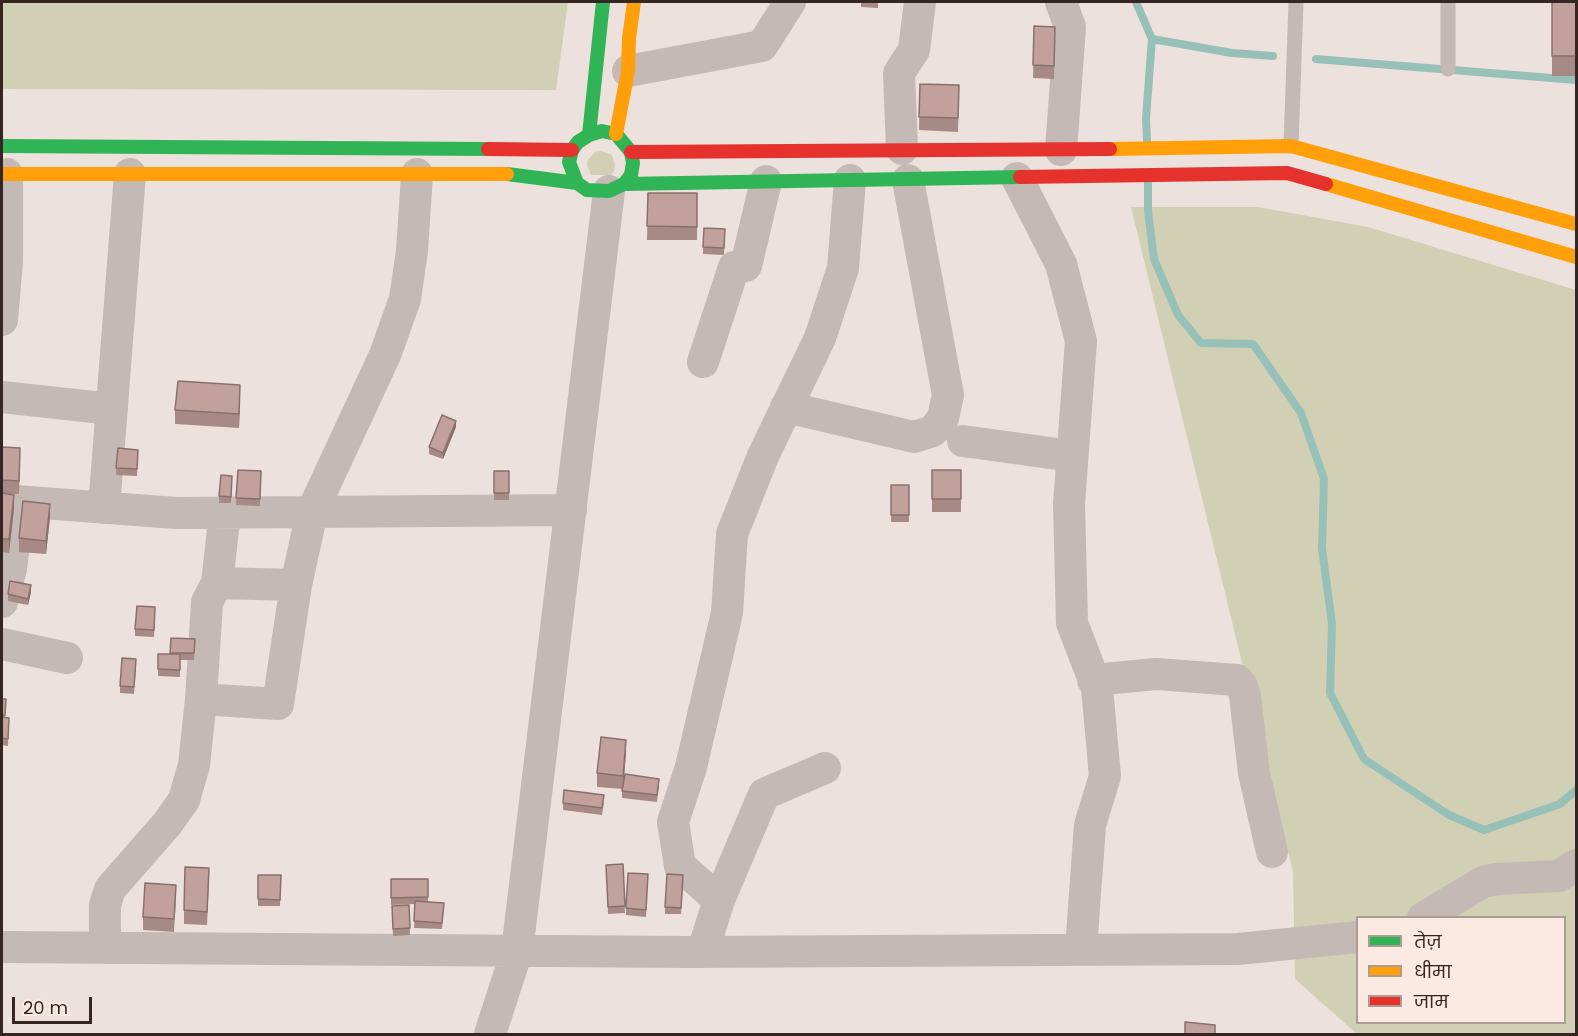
<!DOCTYPE html>
<html>
<head>
<meta charset="utf-8">
<style>
	body { margin:0 }
	#map { position:relative; width:1578px; height:1036px; overflow:hidden; background:#ece1dc; font-family:Poppins,"Noto Sans Devanagari",sans-serif }
	canvas { display:block }
	.frame { position:absolute; inset:0; border:3px solid #352624; pointer-events:none }
	.legend { position:absolute; left:1356px; top:916px; width:210px; height:108px; box-sizing:border-box; background:#faeae1; border:2px solid #ab9c95; margin:0; padding:8px 10px; list-style:none; font-size:18px; color:#352624 }
	.legend li { display:flex; align-items:center; gap:12px; height:30px }
	.legend b { width:30px; border:2px solid #ab9c95 }
	.scale { position:absolute; left:12px; top:997px; width:80px; height:27px; box-sizing:border-box; border:3px solid #352624; border-top:0; padding-left:8px; font-size:18px; line-height:21px; white-space:nowrap; color:#352624; -webkit-text-stroke:4px #faeae1; paint-order:stroke }
</style>
</head>
<body>
<div id="map">
<canvas width="1578" height="1036"></canvas>
<div class="frame"></div>
<ul class="legend">
<li><b style="height:8px;background:#30b455"></b>तेज़</li>
<li><b style="height:8px;background:#ff9f0a"></b>धीमा</li>
<li><b style="height:8px;background:#e5322d"></b>जाम</li>
</ul>
<div class="scale">20 m</div>
</div>
<script>
const context = document.querySelector('canvas').getContext('2d');
context.lineJoin = 'round';
function fill(path, color) { context.fillStyle = color; context.fill(path, 'evenodd'); }
const toPath = rows => new Path2D(rows.map(r => 'M' + r).join(''));
function strokePath(path, color, width, dash) { context.strokeStyle = color; context.lineWidth = width; context.lineCap = dash ? 'butt' : 'round'; context.setLineDash(dash || []); context.stroke(path); }
fill(toPath([
	[2,2,568,2,556,90,2,89],
	[601,151,612,155,615,165,614,171,611,175,591,175,587,165,588,160,595,152],
	[1131,207,1258,207,1368,227,1576,290,1576,1034,1357,1034,1295,979,1293,872],
	[1358,918,1564,918,1564,1022,1358,1022]
]), '#d2d0b4');
strokePath(toPath([
	[1136,2,1152,39,1146,118,1147,141],
	[1152,39,1232,53,1273,56],
	[1316,59,1576,80],
	[1148,181,1148,211,1154,259,1178,315,1201,343,1253,344,1301,413,1324,479,1322,548,1332,624,1330,693,1364,759,1449,815,1484,830,1560,804,1576,790]
]), '#96c0b8', 8);
strokePath(toPath([
	[1448,69,1448,2],
	[1291,146,1296,2]
]), '#c4b9b5', 15);
strokePath(toPath([
	[1061,2,1070,27,1061,150],
	[628,71,762,46,790,2],
	[902,149,899,73,914,50,920,2],
	[1017,178,1061,264,1081,341,1069,504,1072,623,1097,688,1105,776,1090,825,1081,949],
	[2,320,7,262,7,174],
	[703,362,734,267,746,266,766,181],
	[2,397,112,409],
	[786,407,914,437,933,431,943,418,948,395,908,180],
	[963,441,1072,456],
	[2,500,176,513,571,510],
	[104,508,130,174],
	[217,583,296,585],
	[2,602,11,569,19,501],
	[2,644,67,658],
	[1093,680,1156,674,1237,680,1242,686,1245,696,1254,773,1272,852],
	[201,699,278,704,296,585,312,512,385,355,405,299,412,251,417,174],
	[719,900,680,866,673,822,691,767,727,613,732,534,763,456,820,338,843,268,850,180],
	[1423,918,1483,882,1497,879,1559,876,1576,865],
	[2,947,689,952,1238,949,1358,937],
	[105,948,105,905,110,889,167,824,184,800,194,765,201,699,207,602,217,583,225,512],
	[703,951,719,900,764,794,825,768],
	[490,1034,517,951,609,191]
]), '#c4b9b5', 32);
strokePath(toPath([
	[589,135,603,2],
	[2,146,488,149],
	[507,174,577,183,587,190,609,191,624,184,631,175,633,163,631,152,616,134,602,131,589,135,578,142,572,150,569,162,577,183],
	[624,184,1020,177]
]), '#30b455', 14);
strokePath(toPath([
	[616,134,628,71,629,38,634,2],
	[1110,149,1291,146,1576,224],
	[2,174,507,174],
	[1326,184,1576,257]
]), '#ff9f0a', 14);
strokePath(toPath([
	[488,149,572,150],
	[631,152,1110,149],
	[1020,177,1287,173,1326,184]
]), '#e5322d', 14);
fill(toPath([
	[861,2,878,2,878,8,861,7],
	[1552,2,1576,2,1576,76,1552,76],
	[1034,26,1055,27,1054,79,1033,78],
	[920,84,959,98,958,132,919,130],
	[648,193,697,193,697,240,647,240],
	[725,229,724,255,703,254,703,247],
	[240,398,239,428,175,424,175,410],
	[456,427,443,459,429,454,429,447],
	[2,447,20,462,19,494,9,494,14,508,9,553,2,552],
	[118,448,138,450,137,476,116,475],
	[238,470,261,471,260,506,236,505],
	[932,470,961,470,961,512,932,512],
	[494,471,509,471,509,500,494,500],
	[232,483,231,503,219,503,219,496],
	[891,485,909,485,909,522,891,522],
	[50,517,46,554,19,552,19,538],
	[31,592,28,605,8,601,8,594],
	[155,614,154,637,135,636,135,629],
	[171,638,195,639,194,660,180,660,180,677,158,676,158,654,170,654],
	[136,666,134,694,120,693,120,686],
	[2,699,6,699,5,718,9,718,8,746,2,745],
	[626,753,623,789,597,787,597,773],
	[659,786,657,802,622,798,622,791],
	[604,802,602,815,563,810,563,803],
	[623,864,625,913,608,914,606,865],
	[648,874,646,917,626,915,626,908],
	[258,875,281,875,280,906,258,906],
	[391,879,428,879,428,902,444,903,442,929,414,928,415,904,391,905],
	[209,882,207,925,184,924,184,910],
	[683,882,681,914,665,914,665,907],
	[176,898,174,932,143,930,143,917],
	[409,905,410,935,393,936,392,906]
]), '#a78a86');
fill(toPath([
	[240,385,240,398,239,428,239,414],
	[456,421,456,427,443,459,443,453],
	[14,495,14,508,9,553,9,539],
	[50,504,50,517,46,554,46,541],
	[31,585,31,592,28,605,28,599],
	[626,740,626,753,623,789,623,776]
]), '#88706d');
const building = toPath([
	[1552,2,1576,2,1576,56,1552,56,1552,2],
	[1034,26,1055,27,1054,66,1033,65,1034,26],
	[920,84,959,85,958,118,919,117,920,84],
	[648,193,697,193,697,227,647,226,648,193],
	[704,228,725,229,724,248,703,247,704,228],
	[178,381,240,385,239,414,175,410,178,381],
	[442,415,456,421,443,453,429,447,442,415],
	[2,447,20,448,19,481,2,480,2,447],
	[118,448,138,450,137,469,116,468,118,448],
	[238,470,261,471,260,499,236,498,238,470],
	[932,470,961,470,961,499,932,499,932,470],
	[494,471,509,471,509,493,494,493,494,471],
	[221,475,232,476,231,497,219,496,221,475],
	[891,485,909,485,909,515,891,515,891,485],
	[2,493,14,495,9,539,2,539,2,493],
	[23,501,50,504,46,541,19,538,23,501],
	[10,581,31,585,28,599,8,594,10,581],
	[137,606,155,607,154,630,135,629,137,606],
	[171,638,195,639,194,653,170,653,171,638],
	[158,654,180,654,180,670,158,669,158,654],
	[122,658,136,659,134,687,120,686,122,658],
	[2,699,6,699,5,715,2,715,2,699],
	[2,717,9,718,8,739,2,738,2,717],
	[601,737,626,740,623,776,597,773,601,737],
	[625,774,659,779,657,795,622,791,625,774],
	[564,790,604,795,602,808,563,803,564,790],
	[623,864,625,906,608,907,606,865,623,864],
	[185,867,209,868,207,912,184,910,185,867],
	[628,873,648,874,646,910,626,908,628,873],
	[667,874,683,875,681,908,665,907,667,874],
	[258,875,281,875,280,900,258,899,258,875],
	[391,879,428,879,428,897,391,898,391,879],
	[145,883,176,885,174,919,143,917,145,883],
	[415,901,444,903,442,923,414,921,415,901],
	[409,905,410,928,393,929,392,906,409,905],
	[1185,1022,1215,1025,1215,1035,1185,1035,1185,1022]
]);
fill(building, '#c2a09c');
strokePath(building, '#88706d', 1.5);
</script>
</body>
</html>
